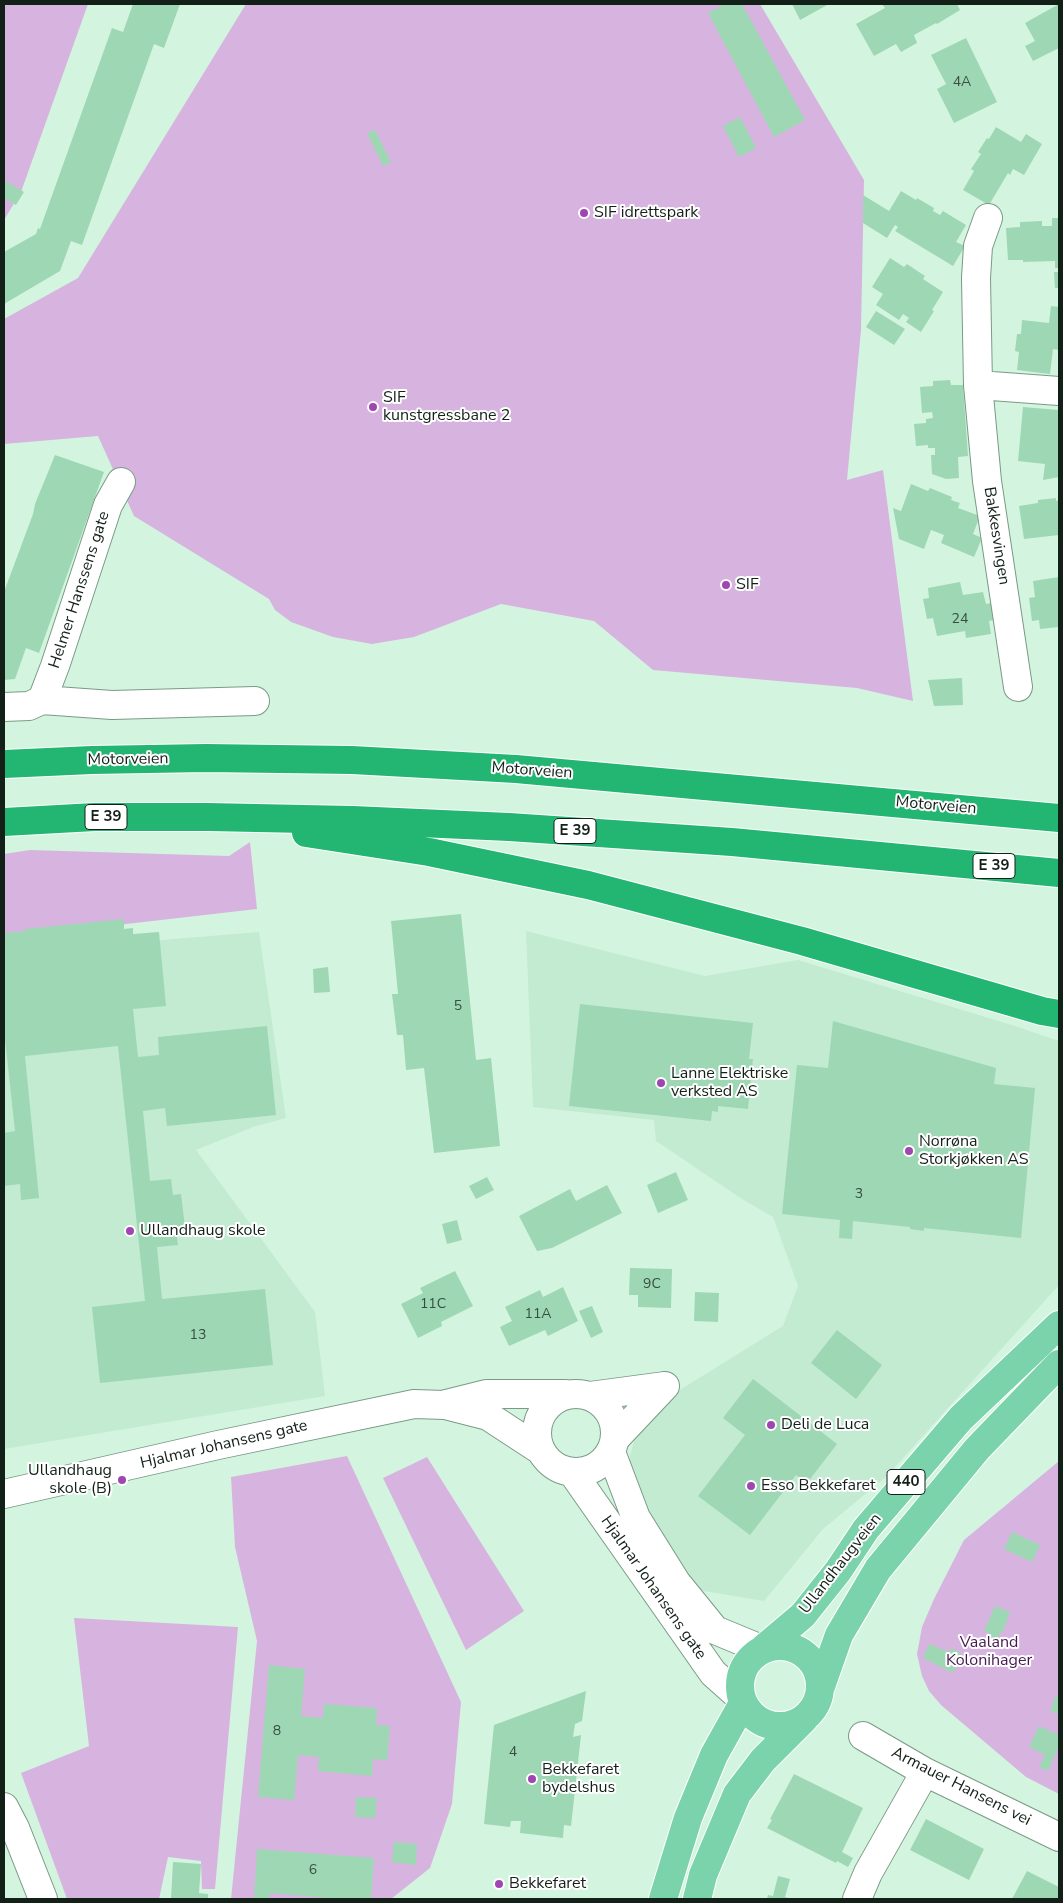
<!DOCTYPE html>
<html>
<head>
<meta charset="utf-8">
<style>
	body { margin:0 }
	#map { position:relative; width:1063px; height:1903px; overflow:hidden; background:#d3f5df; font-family:"Nunito Sans",sans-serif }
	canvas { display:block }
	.frame { position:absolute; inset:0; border:5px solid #132018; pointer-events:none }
</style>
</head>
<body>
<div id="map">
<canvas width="1063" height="1903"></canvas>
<div class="frame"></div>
</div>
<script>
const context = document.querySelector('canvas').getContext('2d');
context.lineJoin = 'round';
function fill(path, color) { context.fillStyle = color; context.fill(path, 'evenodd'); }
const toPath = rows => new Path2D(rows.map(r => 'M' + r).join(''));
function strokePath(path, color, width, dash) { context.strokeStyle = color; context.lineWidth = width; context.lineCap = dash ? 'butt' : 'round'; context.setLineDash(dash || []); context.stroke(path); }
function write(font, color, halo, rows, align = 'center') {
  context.font = font + ' "Nunito Sans",sans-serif'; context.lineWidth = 4; context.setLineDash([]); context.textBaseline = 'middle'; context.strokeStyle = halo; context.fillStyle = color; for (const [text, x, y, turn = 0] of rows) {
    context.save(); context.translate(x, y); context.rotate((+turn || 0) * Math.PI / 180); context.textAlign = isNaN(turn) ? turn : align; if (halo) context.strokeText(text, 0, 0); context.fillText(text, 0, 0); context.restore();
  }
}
fill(toPath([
	[526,931,705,976,798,960,1015,1026,1059,1041,1059,1285,886,1477,823,1529,764,1601,698,1590,642,1505,628,1464,641,1414,783,1326,798,1286,773,1217,742,1199,656,1141,654,1120,533,1107],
	[259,932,286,1118,253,1127,196,1150,315,1312,325,1396,4,1449,4,953]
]), '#c2ebd1');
fill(toPath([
	[4,4,88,4,21,192,4,220],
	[246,4,760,4,864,180,861,330,847,480,883,470,913,701,857,688,653,670,594,621,501,604,414,637,372,644,333,637,291,622,275,610,269,599,134,516,98,436,4,444,4,319,78,278],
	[250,842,257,909,4,938,4,854,30,850,229,856],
	[347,1456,461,1702,452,1804,430,1868,391,1899,231,1899,257,1641,235,1547,231,1477],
	[427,1457,524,1611,466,1650,383,1478],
	[1059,1461,1059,1794,1026,1777,941,1705,929,1691,922,1676,917,1654,922,1627,934,1599,964,1540],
	[74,1618,238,1627,215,1889,202,1889,201,1861,168,1857,159,1899,67,1899,21,1773,89,1746]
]), '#d7b4df');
fill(toPath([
	[133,4,180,4,164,48,154,44,82,245,71,241,60,271,4,304,4,252,36,234,38,228,40,229,112,28,123,32],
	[725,4,742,4,805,120,774,137,708,13],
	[792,4,829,4,800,20],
	[882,4,957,4,960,10,937,24,936,23,914,35,917,43,901,52,896,44,874,56,856,24,885,8],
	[1059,4,1059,48,1033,61,1025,46,1035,41,1025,23],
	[966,38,997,102,954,123,937,89,946,84,931,55],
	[740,117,756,148,739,157,723,126],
	[996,127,1021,142,1026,134,1042,144,1024,175,1013,169,1010,175,1008,173,989,205,963,190,974,171,971,169,981,154,978,152,987,138,989,139],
	[375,130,391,162,383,166,367,133],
	[5,181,24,192,16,205,4,198],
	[901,191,916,200,917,198,934,208,933,211,940,215,943,211,966,225,956,242,965,246,953,266,895,231,898,227,895,225,887,238,863,223,863,195,889,211],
	[1052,218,1059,218,1059,268,1055,268,1055,261,1023,262,1023,260,1008,260,1006,228,1020,227,1020,222,1042,221,1042,226,1052,226],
	[890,258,904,267,907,264,925,276,923,279,943,292,932,310,934,311,921,332,906,322,909,318,903,314,899,320,876,305,883,294,872,287],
	[1054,272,1059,272,1059,288,1055,288],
	[1051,306,1059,307,1059,350,1053,349,1050,374,1017,370,1019,352,1015,351,1017,334,1021,334,1022,320,1049,323],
	[876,311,905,329,894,345,866,327],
	[950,380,951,385,963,385,968,456,958,457,959,478,946,479,932,474,931,455,935,455,935,448,928,448,928,445,916,446,914,424,926,423,926,419,933,418,932,412,922,413,920,387,933,386,933,381],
	[1023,407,1059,410,1059,477,1043,480,1045,464,1018,461],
	[55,455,104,472,39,653,26,648,15,679,4,680,4,592,33,514,35,504],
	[911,484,928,491,930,488,952,497,951,500,960,503,958,508,980,516,973,534,982,538,974,557,941,543,944,535,931,530,924,549,899,539,893,508,901,511],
	[1056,498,1056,501,1059,500,1059,535,1024,539,1019,506,1038,503,1038,500],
	[1059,577,1059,627,1040,629,1039,620,1032,621,1029,598,1035,597,1033,581],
	[960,582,963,595,983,592,986,604,991,603,994,620,989,621,991,634,966,638,965,631,937,636,933,618,927,619,923,599,929,598,928,588],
	[962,678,963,705,934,706,928,680],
	[461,914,476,1060,491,1058,500,1146,434,1153,424,1068,406,1070,403,1035,397,1035,392,994,398,994,391,921],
	[124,919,124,929,133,928,133,934,159,932,166,1006,133,1009,138,1057,159,1055,158,1037,267,1026,276,1115,167,1126,165,1108,143,1111,150,1181,171,1179,173,1195,181,1194,185,1227,176,1228,178,1245,157,1247,162,1299,265,1289,273,1365,100,1383,92,1307,145,1301,118,1046,25,1056,39,1198,21,1200,20,1184,4,1186,4,1133,15,1131,4,1030,4,933,25,931,25,929],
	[328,967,330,992,314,993,313,969],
	[580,1004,753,1023,749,1059,753,1059,748,1109,718,1106,718,1112,712,1111,711,1121,569,1106],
	[833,1021,996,1068,994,1084,1035,1088,1021,1238,924,1228,924,1231,910,1229,910,1227,853,1221,852,1239,839,1238,840,1220,782,1214,797,1065,828,1068],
	[676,1172,688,1200,658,1213,647,1185],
	[487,1177,494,1190,476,1199,469,1186],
	[607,1185,622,1213,552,1248,537,1251,519,1216,570,1189,576,1201],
	[457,1220,462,1240,447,1244,442,1224],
	[630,1268,672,1269,671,1308,638,1307,638,1295,629,1295],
	[455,1271,473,1306,441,1322,442,1326,418,1338,401,1304,423,1293,420,1288],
	[563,1287,578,1321,548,1336,545,1330,509,1346,500,1327,512,1321,505,1307,540,1290,543,1297],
	[695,1292,719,1293,718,1322,694,1321],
	[592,1306,603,1332,591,1338,579,1311],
	[837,1330,882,1365,856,1399,811,1363],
	[753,1379,837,1444,807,1483,796,1475,750,1535,698,1496,745,1435,723,1418],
	[1012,1532,1040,1545,1032,1562,1004,1549],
	[995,1606,1010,1612,1003,1632,1001,1631,995,1646,985,1642,989,1633,984,1631],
	[929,1644,949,1652,951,1648,962,1654,953,1673,923,1658],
	[269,1665,305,1669,301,1716,323,1718,324,1704,377,1708,376,1725,390,1726,387,1760,373,1759,372,1776,318,1771,319,1757,298,1755,294,1800,258,1797],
	[586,1691,582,1721,575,1724,573,1737,581,1735,571,1826,564,1825,563,1838,520,1833,521,1821,511,1821,510,1827,484,1824,494,1725],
	[1056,1695,1059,1696,1059,1714,1050,1711],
	[1039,1726,1059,1735,1059,1745,1048,1771,1039,1767,1045,1755,1029,1747],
	[794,1774,863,1808,842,1852,853,1858,848,1867,837,1861,836,1863,767,1828,772,1820,770,1819],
	[356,1797,377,1798,375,1818,355,1817],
	[926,1819,984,1849,969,1880,910,1850],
	[394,1842,417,1844,416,1865,392,1862],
	[257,1849,374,1858,371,1899,341,1899,270,1893,269,1899,254,1899],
	[173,1862,201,1864,199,1893,208,1894,208,1899,171,1899],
	[1027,1871,1059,1887,1059,1899,1012,1899],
	[778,1876,790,1879,785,1897,790,1899,767,1899,768,1895,773,1896]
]), '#9ed7b4');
const minor = toPath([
	[988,218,978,246,976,278,978,385,987,481,1018,687],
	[978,385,1059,391],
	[42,700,55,666,108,505,121,482],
	[4,707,29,706,42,700,112,705,255,701],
	[590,1396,665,1386],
	[615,1439,665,1386],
	[863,1736,925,1772,1059,1837],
	[4,1807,15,1828,43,1899],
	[857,1899,868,1873,925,1772]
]);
const tertiary = toPath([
	'537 1433a39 39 0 1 1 78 0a39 39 0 1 1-78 0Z',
	[446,1404,486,1394,566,1394],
	[611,1452,636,1518,676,1582,715,1630,761,1649],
	[572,1472,713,1673,741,1698],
	[4,1494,218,1445,414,1404,445,1405,488,1416,540,1450]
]);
const primary = toPath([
	'740 1686a40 40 0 1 1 80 0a40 40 0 1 1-80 0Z',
	[764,1648,803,1615,838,1571,866,1529,961,1418,1059,1325],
	[820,1689,839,1635,878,1569,977,1449,1059,1364],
	[663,1899,688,1818,714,1755,743,1703],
	[697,1899,703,1875,737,1794,763,1760,804,1719]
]);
const motorway = toPath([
	[4,764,92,760,206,758,352,760,516,769,1059,818],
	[4,822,95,817,208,817,353,820,509,827,732,842,1059,873],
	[306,833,429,852,588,885,802,941,1042,1011,1059,1014]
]);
strokePath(minor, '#7b9a86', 30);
strokePath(tertiary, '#7b9a86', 30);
strokePath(primary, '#fff', 30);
strokePath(motorway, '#fff', 30);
strokePath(minor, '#fff', 28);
strokePath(tertiary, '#fff', 28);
strokePath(primary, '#7ad3aa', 28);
strokePath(motorway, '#22b672', 28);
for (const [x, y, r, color] of [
	[584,213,5,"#9f46b2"],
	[373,407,5,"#9f46b2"],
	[726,585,5,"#9f46b2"],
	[661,1083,5,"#9f46b2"],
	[909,1151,5,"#9f46b2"],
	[130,1231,5,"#9f46b2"],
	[771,1425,5,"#9f46b2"],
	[122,1480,5,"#9f46b2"],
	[751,1486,5,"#9f46b2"],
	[532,1779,5,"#9f46b2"],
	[499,1884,5,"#9f46b2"]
]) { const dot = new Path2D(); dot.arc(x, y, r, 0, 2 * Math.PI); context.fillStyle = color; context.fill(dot); strokePath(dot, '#fff', 2); }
write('14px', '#364e3f', null, [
	["4A",962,83],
	["24",960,620],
	["5",458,1007],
	["3",859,1195],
	["9C",652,1285],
	["11C",433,1305],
	["11A",538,1315],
	["13",198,1336],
	["8",277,1732],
	["4",513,1753],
	["6",313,1871]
]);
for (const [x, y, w] of [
	[106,817,42],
	[575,831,42],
	[994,866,42],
	[906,1482,38]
]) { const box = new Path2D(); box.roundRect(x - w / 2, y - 12.5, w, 25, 4); context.fillStyle = '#fff'; context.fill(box); strokePath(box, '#132018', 1); }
write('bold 15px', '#132018', null, [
	["E 39",106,817],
	["E 39",575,831],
	["E 39",994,866],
	["440",906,1482]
]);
write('16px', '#132018', '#fff', [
	["SIF idrettspark",594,213],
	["SIF",383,398],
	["kunstgressbane 2",383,416],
	["SIF",736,585],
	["Lanne Elektriske",671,1074],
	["verksted AS",671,1092],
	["Norrøna",919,1142],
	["Storkjøkken AS",919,1160],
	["Ullandhaug skole",140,1231],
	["Deli de Luca",781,1425],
	["Ullandhaug",112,1471,"right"],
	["skole (B)",112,1489,"right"],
	["Esso Bekkefaret",761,1486],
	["Bekkefaret",542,1770],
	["bydelshus",542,1788],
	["Bekkefaret",509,1884]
], 'left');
write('16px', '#132018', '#fff', [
	["Bakkesvingen",996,536,81],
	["Helmer Hanssens gate",80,590,-72],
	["Motorveien",128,760,-1],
	["Motorveien",532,771,4],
	["Motorveien",936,806,5],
	["Hjalmar Johansens gate",224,1445,-13],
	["Ullandhaugveien",841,1564,-52],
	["Hjalmar Johansens gate",653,1588,55],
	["Armauer Hansens vei",961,1787,27]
]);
write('16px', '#471951', '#fff', [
	["Vaaland",989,1643],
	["Kolonihager",989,1661]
]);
</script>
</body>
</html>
